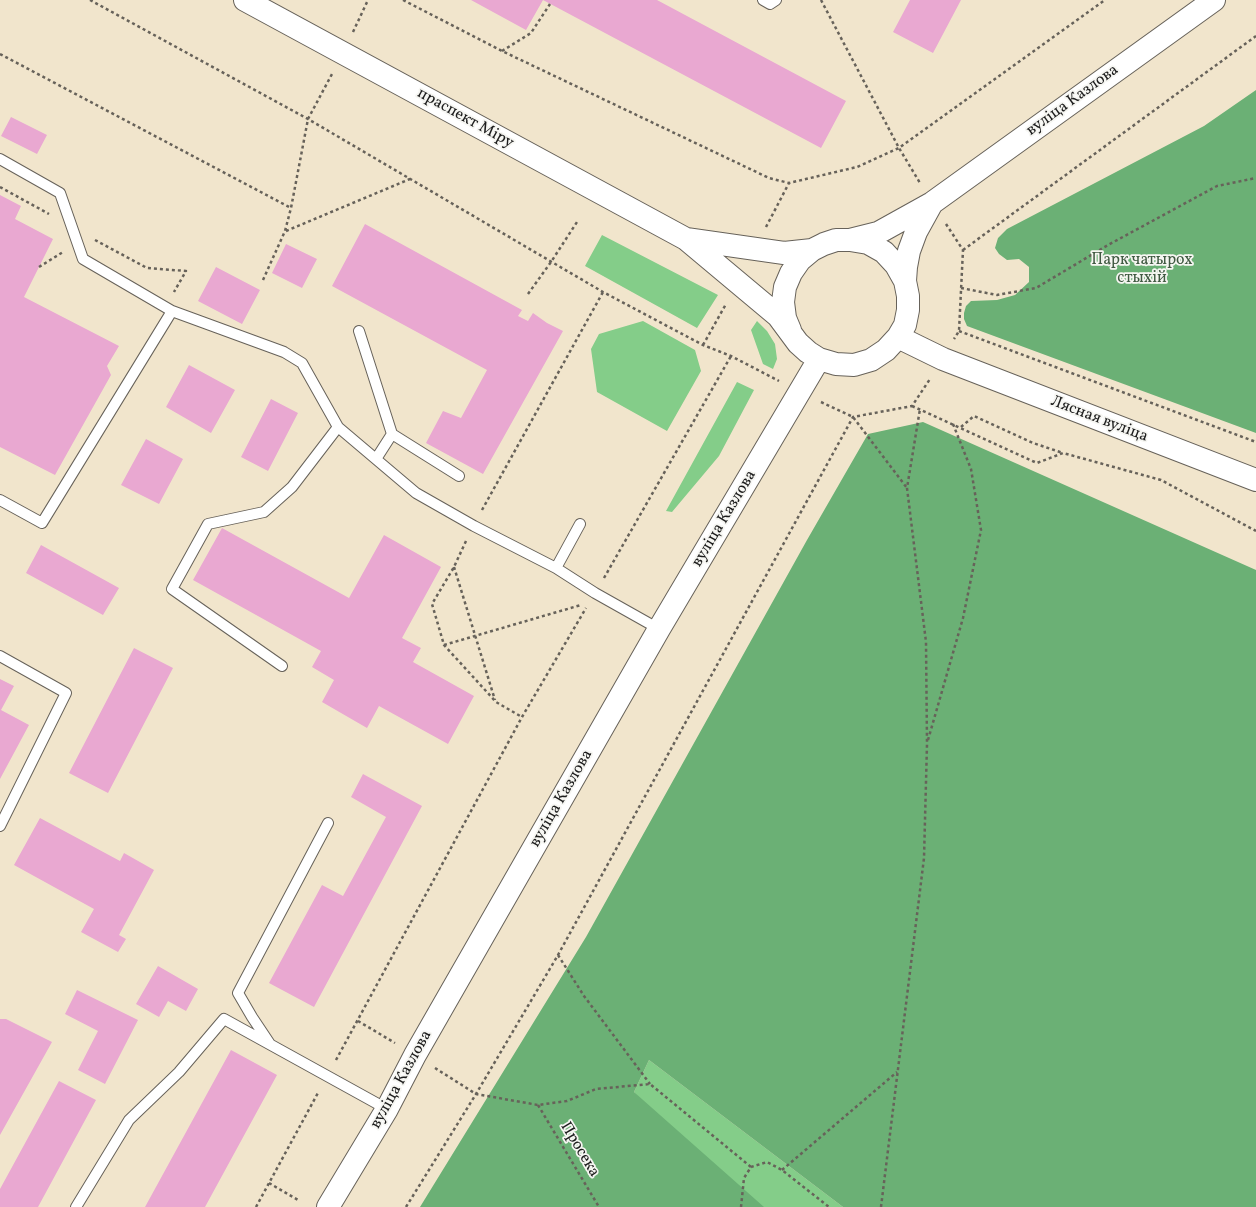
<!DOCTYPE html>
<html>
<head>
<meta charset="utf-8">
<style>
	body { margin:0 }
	canvas { display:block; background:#f1e5cc }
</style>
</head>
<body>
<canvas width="1256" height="1207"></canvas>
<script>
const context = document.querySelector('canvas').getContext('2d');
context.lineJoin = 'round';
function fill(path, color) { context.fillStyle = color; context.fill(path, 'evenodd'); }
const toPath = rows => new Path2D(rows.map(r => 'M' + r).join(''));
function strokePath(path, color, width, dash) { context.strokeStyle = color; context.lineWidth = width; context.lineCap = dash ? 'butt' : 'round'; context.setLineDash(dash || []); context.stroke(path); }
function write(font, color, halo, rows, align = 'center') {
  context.font = font + ' Vollkorn,serif'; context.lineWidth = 3.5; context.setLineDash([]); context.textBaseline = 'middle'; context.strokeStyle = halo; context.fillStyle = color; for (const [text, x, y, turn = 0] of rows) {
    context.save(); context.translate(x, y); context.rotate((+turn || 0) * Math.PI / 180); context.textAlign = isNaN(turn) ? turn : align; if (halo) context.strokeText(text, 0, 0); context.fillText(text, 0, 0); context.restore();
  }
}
fill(toPath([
	[602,235,718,295,697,328,585,266],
	[643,321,695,350,701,371,667,431,597,392,591,349,599,334],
	[757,321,767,331,775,344,777,359,773,369,763,364,751,330],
	[737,382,754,390,719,456,672,512,666,511],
	[649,1060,843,1207,724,1207,634,1092]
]), '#84cd89');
fill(toPath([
	[1256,90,1256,433,967,326,964,319,964,313,966,306,971,301,997,300,1015,295,1029,282,1029,267,1019,259,1007,260,999,254,995,248,998,238,1007,229,1204,126],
	[923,422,1256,570,1256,1207,843,1207,649,1060,634,1092,764,1207,420,1207,586,937,807,540,868,434]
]), '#6bb075');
fill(toPath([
	[471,0,543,0,526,30],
	[543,0,657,0,846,101,821,148],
	[910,0,961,0,933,53,893,32],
	[11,117,47,135,37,154,1,136],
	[0,195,21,206,15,219,53,239,24,297,119,346,107,366,111,375,55,475,0,447],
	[365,224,522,310,518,316,528,321,533,313,547,323,563,331,483,474,426,443,443,411,461,418,487,370,332,286],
	[286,244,317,259,302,288,272,273],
	[216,267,260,290,242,324,198,301],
	[189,365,235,390,211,433,166,407],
	[271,399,298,413,268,471,241,457],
	[146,439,183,459,159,504,121,485],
	[222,528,349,598,384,535,441,567,402,638,421,648,413,662,474,696,448,744,379,706,367,728,322,702,334,680,312,667,321,651,193,580],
	[41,545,119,588,103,615,26,573],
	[134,648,173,668,108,793,69,773],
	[0,679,14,686,1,710,29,725,0,779],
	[363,774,422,806,314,1007,269,983,322,885,343,896,386,817,351,797],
	[40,818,120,861,124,853,154,870,119,935,126,939,118,952,81,932,94,909,14,865],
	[158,966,198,989,186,1011,168,1001,159,1017,136,1004],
	[77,990,138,1020,105,1084,78,1070,98,1031,65,1014],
	[0,1019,6,1019,52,1042,0,1135],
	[231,1050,277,1075,205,1207,145,1207],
	[59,1081,96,1100,38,1207,0,1207,0,1189]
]), '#e9a8d1');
const lane = toPath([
	[763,0,770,4,776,0],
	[0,159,60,193,83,259,172,311],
	[359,331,392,434],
	[376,459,392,434,459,476],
	[0,500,42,523,172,311,284,352,302,363,338,427,416,493,474,526,556,568,595,593,659,629],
	[556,568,580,524],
	[0,656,66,693,0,826],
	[282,666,172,589,208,524,264,512,292,487,338,427],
	[270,1044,252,1017,238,993,328,823],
	[76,1207,129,1120,179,1072,224,1019,387,1109]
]);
const secondary = toPath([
	[245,0,686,239,778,316,798,343,808,352,819,359,836,364,854,365,871,360,886,350,898,337,905,325,908,310,908,296,905,281,906,267,909,251,916,232,932,203],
	[686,239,784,253,812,250],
	[850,240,868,243,884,252,896,265,905,281],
	[790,330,785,318,783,302,785,287,791,273,800,260,812,250,824,244,836,240,850,240,878,233,932,203,1214,0],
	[898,337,943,359,1256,480],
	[328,1207,387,1109,415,1055,659,629,819,359]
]);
strokePath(lane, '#67625a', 12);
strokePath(secondary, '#67625a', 24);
strokePath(toPath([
	[90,0,308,119,603,292,703,345,731,356,779,381],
	[403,0,502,51,769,178,789,183,857,167,899,148,1105,0],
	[821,0,899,148,920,183],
	[353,32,368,0],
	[502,51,531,33,550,4],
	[0,54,291,208],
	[0,187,49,214],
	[946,224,963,250,959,331,954,339],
	[766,227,789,183],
	[286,231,410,179],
	[95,240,147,268,186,271,174,292],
	[963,250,1256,36],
	[39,267,63,252],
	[263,280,285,231,291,208,308,119,332,74],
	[961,288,997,295,1036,288,1108,245,1217,186,1256,178],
	[528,294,551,262,577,222],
	[959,331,1256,442],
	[703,345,726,304],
	[821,402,853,417,907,488],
	[912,406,1037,463,1063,453,1161,480,1256,531],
	[961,427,974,416,1033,443,1063,453],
	[482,510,603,292],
	[466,541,454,567,432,604,444,645,496,702,522,717],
	[454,567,495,700],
	[604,578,731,356],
	[444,645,581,605],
	[928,740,963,618,981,530,971,469,953,424],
	[558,955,584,996,650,1084],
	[358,1021,395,1043],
	[336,1060,522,717,586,608],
	[435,1068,476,1094,538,1105,567,1101,596,1089,650,1084,751,1167],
	[538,1105,599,1207],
	[782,1170,897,1072],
	[269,1183,298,1200],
	[256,1207,319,1091],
	[406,1207,476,1094,558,955,853,417,912,406,930,379],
	[741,1207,744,1178,751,1167,767,1162,782,1170,829,1207],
	[881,1207,924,858,927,744,926,642,907,488,920,409]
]), '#67625a', 2.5, [3, 3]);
strokePath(lane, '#fff', 10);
strokePath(secondary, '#fff', 22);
write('16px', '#1c1c1c', '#f6f6f2', [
	["вуліца Казлова",1073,101,-36],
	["праспект Міру",465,119,29],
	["Лясная вуліца",1099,420,21],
	["вуліца Казлова",725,519,-59],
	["вуліца Казлова",562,799,-60],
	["вуліца Казлова",402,1080,-61],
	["Просека",579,1150,59]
]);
write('16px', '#405a42', '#f6f6f2', [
	["Парк чатырох",1142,261],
	["стыхій",1142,279]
]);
</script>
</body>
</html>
